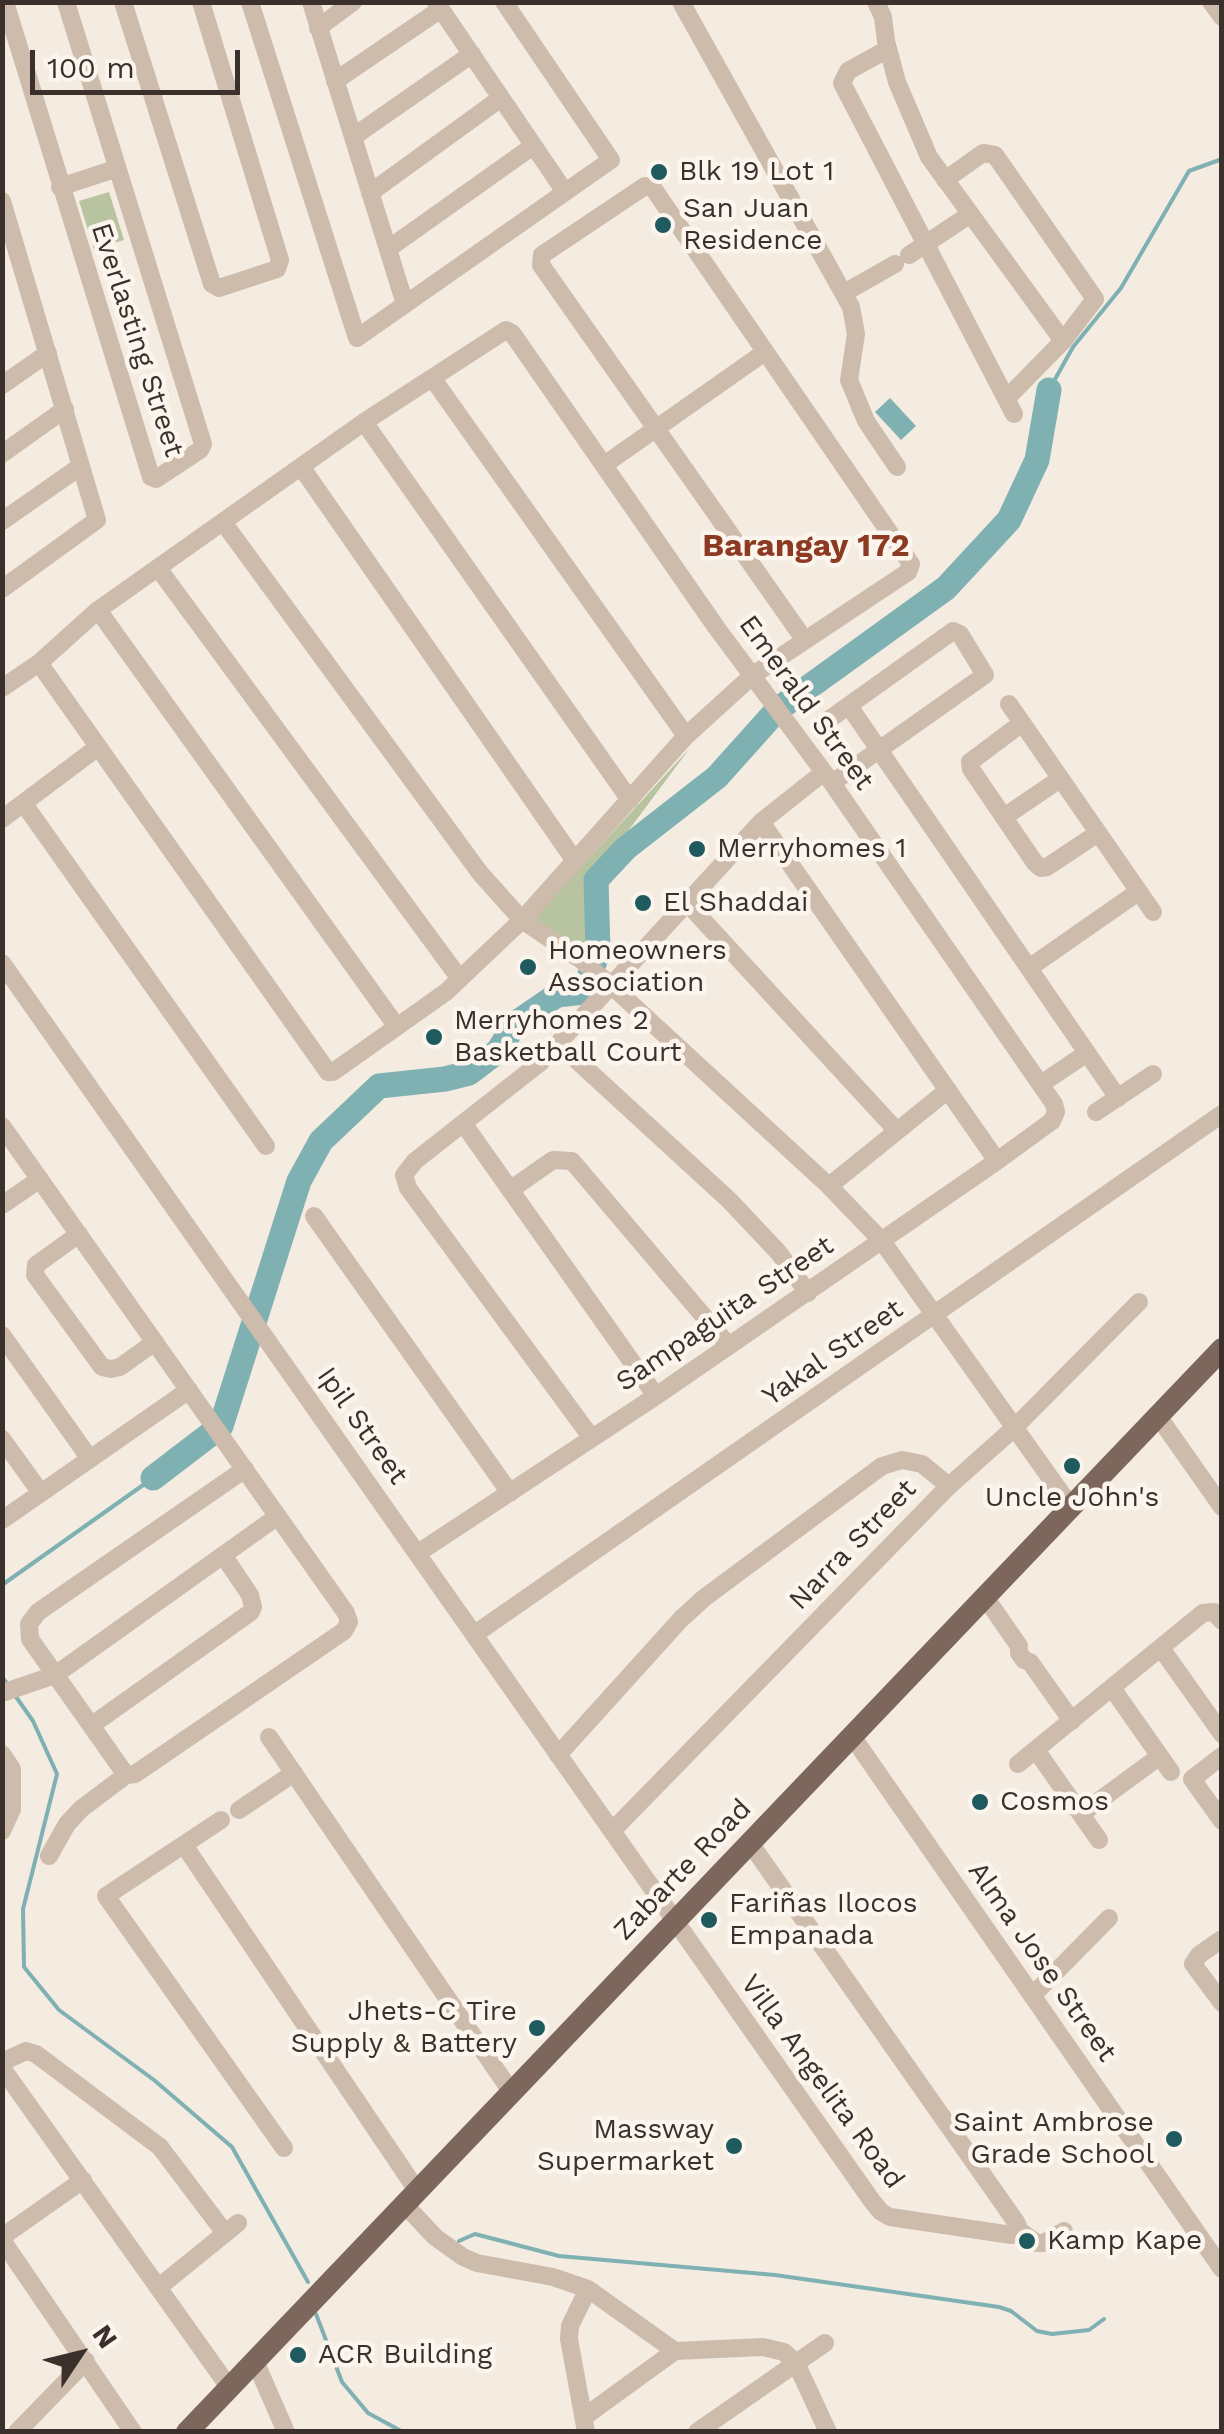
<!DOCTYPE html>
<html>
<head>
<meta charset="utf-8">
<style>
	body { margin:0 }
	#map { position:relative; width:1224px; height:2434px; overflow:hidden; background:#f4ebe1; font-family:"Work Sans",sans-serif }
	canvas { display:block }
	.frame { position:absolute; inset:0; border:5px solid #3b302b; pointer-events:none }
	.north { position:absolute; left:30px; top:2304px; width:100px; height:100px; -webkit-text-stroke:8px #fbf5ee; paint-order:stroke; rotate:55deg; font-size:28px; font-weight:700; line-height:40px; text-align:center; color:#3b302b }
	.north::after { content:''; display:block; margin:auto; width:35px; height:45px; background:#3b302b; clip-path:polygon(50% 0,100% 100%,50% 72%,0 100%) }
	.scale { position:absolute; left:30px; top:50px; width:210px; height:45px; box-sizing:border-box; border:5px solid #3b302b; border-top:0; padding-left:12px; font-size:30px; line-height:35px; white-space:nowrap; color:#3b302b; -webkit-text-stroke:8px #fbf5ee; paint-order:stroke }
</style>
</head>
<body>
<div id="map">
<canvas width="1224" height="2434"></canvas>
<div class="frame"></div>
<div class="north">N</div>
<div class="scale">100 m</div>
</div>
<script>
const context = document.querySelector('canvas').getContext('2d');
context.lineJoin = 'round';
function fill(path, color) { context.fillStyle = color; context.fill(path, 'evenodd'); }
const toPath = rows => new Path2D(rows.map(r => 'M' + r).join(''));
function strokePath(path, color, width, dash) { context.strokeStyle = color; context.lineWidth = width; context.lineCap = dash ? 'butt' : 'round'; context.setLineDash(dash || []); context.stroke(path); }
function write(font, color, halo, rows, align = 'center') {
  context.font = font + ' "Work Sans",sans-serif'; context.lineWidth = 9; context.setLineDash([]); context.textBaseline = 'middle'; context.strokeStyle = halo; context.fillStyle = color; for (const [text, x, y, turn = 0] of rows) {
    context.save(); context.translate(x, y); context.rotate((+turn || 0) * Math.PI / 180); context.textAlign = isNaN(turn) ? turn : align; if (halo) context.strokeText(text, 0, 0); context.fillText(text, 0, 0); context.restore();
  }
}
fill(toPath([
	[109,192,124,240,94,249,79,201],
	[690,748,590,882,593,948,587,961,533,919]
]), '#b8c4a0');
fill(toPath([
	[890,398,916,426,901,440,875,412]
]), '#7fb0b2');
strokePath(toPath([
	[1049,390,1073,347,1121,288,1189,171,1222,159],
	[2,1585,153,1478],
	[2,1677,9,1686],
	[14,1694,33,1721,57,1774,23,1909,24,1967,59,2010,154,2080,232,2147,308,2282],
	[459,2241,475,2234,559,2256,775,2275,999,2307,1011,2311,1037,2331,1052,2334,1089,2330,1104,2319],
	[316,2314,342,2382,368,2413,403,2432]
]), '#7fb0b2', 4);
strokePath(toPath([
	[153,1478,221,1426,299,1181,321,1141,379,1086,445,1079,469,1073,498,1051,516,1023,557,995,584,992,598,952,596,880,626,848,717,777,777,710,946,588,1009,520,1037,460,1049,390]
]), '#7fb0b2', 25);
strokePath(toPath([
	[5,2,151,477,156,479,200,450,203,444,66,2],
	[123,2,212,284,219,288,277,269,280,260,201,2],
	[250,2,357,338,611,160,504,2],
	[311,2,405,304],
	[436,2,565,192],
	[681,2,851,307,856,334,849,380,866,421,897,467],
	[876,2,883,17,886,41,897,82,929,157,1063,341],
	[1211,2,1222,17],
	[318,28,353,2],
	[888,49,848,71,842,83,1014,414],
	[335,81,441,9],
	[353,137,472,54],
	[945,180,983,153,995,155,1095,299,1063,341,1007,398],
	[60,187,115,169],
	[370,193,501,98],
	[2,201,97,520,2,589],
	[388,249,533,146],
	[909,255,969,215],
	[844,293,895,264],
	[433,379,686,736],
	[2,385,48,353],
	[364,422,630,800],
	[2,454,65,409],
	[604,465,765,352],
	[302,468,575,861],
	[2,521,81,466],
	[223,522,480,873,522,920,580,959,613,987,829,1186,882,1241,1071,1507],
	[158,568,460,979],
	[98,610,397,1027],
	[39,663,328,1072,333,1072,446,992,522,920,686,736,753,675,908,572,911,564,653,188,645,186,542,255,541,265,804,639],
	[2,688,39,663,98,610,364,422,506,330,512,333,716,627,832,783,1054,1104,1056,1112,1052,1121,997,1161,656,1396,418,1553],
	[1009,704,1153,912],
	[849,706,1118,1098],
	[1022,723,970,762,971,769,1035,863,1041,868,1047,867,1098,833],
	[820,726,953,631,960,634,985,675,832,783],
	[24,804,266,1146],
	[1004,817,1060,779],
	[2,819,98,747],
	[761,822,997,1161],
	[688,904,897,1131],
	[2,963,872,2201,881,2212,890,2217,1012,2235,1020,2231],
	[1029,968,1138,892],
	[559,1044,729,1200,779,1253,808,1293],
	[1041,1084,1087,1053],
	[1096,1112,1153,1074],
	[463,1123,656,1396],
	[2,1126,346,1613,349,1622,344,1631,135,1774,126,1775,81,1809,67,1824,49,1856],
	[829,1186,948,1090],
	[510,1190,553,1160,572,1161,729,1346],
	[2,1205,40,1179],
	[314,1216,510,1493],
	[79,1234,36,1265,35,1275,102,1367,111,1369,120,1367,155,1342],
	[2,1335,90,1459],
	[1158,1416,1222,1507],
	[591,1437,408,1188,404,1175,415,1161,541,1062,761,822,824,772],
	[2,1439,41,1493],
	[2,1520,189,1390],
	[985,1597,1019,1646,1019,1653,1024,1660,1030,1662,1072,1721],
	[475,1634,1222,1114],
	[1161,1648,1222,1734],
	[1112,1688,1171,1772],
	[2,1693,55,1675,278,1516],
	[92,1725,251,1612,253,1607,250,1595,223,1555],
	[852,1736,1222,2269],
	[269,1737,512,2093],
	[1036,1750,1099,1840],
	[2,1754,12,1769,12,1809,2,1831],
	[558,1755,681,1619,704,1598,882,1466,902,1460,922,1464,949,1486],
	[1222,1756,1192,1779,1222,1821],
	[1018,1764,1203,1613,1214,1612,1222,1621],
	[126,1775,30,1639,29,1624,38,1612,245,1469],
	[239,1810,294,1773],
	[1081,1814,1160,1756],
	[221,1820,106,1896,284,2148],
	[612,1831,949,1486,1013,1429,1139,1302],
	[750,1843,1016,2222,1020,2231,1037,2243,1044,2243,1064,2231],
	[184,1845,418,2192],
	[1222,1939,1199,1955,1193,1964,1222,2003],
	[1032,1996,1109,1918],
	[2,2062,26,2051,36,2054,160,2147,225,2233],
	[2,2068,229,2387],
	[405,2205,435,2237,463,2257,477,2263,553,2277,588,2289,675,2351,763,2347,784,2352,796,2363,828,2432],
	[2,2237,83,2180],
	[2,2240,133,2432],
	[159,2287,238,2223],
	[255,2361,286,2432],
	[584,2417,675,2351],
	[17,2432,86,2361],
	[586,2432,569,2339,570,2326,588,2289],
	[697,2432,825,2343]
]), '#cdbbac', 18);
strokePath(toPath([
	[187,2432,1222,1349]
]), '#7d675c', 22);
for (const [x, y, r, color] of [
	[659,172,10,"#1f5a5e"],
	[663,225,10,"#1f5a5e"],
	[697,849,10,"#1f5a5e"],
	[643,903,10,"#1f5a5e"],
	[528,967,10,"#1f5a5e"],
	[434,1037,10,"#1f5a5e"],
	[1072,1466,10,"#1f5a5e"],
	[980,1802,10,"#1f5a5e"],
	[709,1920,10,"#1f5a5e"],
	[537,2028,10,"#1f5a5e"],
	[1174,2139,10,"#1f5a5e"],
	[734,2146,10,"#1f5a5e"],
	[1027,2241,10,"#1f5a5e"],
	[298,2355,10,"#1f5a5e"]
]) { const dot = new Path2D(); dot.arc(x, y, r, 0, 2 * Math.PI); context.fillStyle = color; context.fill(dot); strokePath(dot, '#fbf5ee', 4); }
write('28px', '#3b302b', '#fbf5ee', [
	["Blk 19 Lot 1",679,172],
	["San Juan",683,209],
	["Residence",683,241],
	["Merryhomes 1",717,849],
	["El Shaddai",663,903],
	["Homeowners",548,951],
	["Association",548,983],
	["Merryhomes 2",454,1021],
	["Basketball Court",454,1053],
	["Uncle John's",1072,1498,"center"],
	["Cosmos",1000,1802],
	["Fariñas Ilocos",729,1904],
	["Empanada",729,1936],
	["Jhets-C Tire",517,2012,"right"],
	["Supply & Battery",517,2044,"right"],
	["Saint Ambrose",1154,2123,"right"],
	["Grade School",1154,2155,"right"],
	["Massway",714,2130,"right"],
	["Supermarket",714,2162,"right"],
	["Kamp Kape",1047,2241],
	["ACR Building",318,2355]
], 'left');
write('28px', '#3b302b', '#fbf5ee', [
	["Everlasting Street",137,340,72],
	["Emerald Street",806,703,54],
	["Sampaguita Street",725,1314,-34],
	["Yakal Street",833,1353,-35],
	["Ipil Street",362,1426,55],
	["Narra Street",853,1545,-46],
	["Zabarte Road",683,1870,-46],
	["Alma Jose Street",1042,1962,55],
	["Villa Angelita Road",822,2082,54]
]);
write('bold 32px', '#8c3b22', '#fbf5ee', [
	["Barangay 172",806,547]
]);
</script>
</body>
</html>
